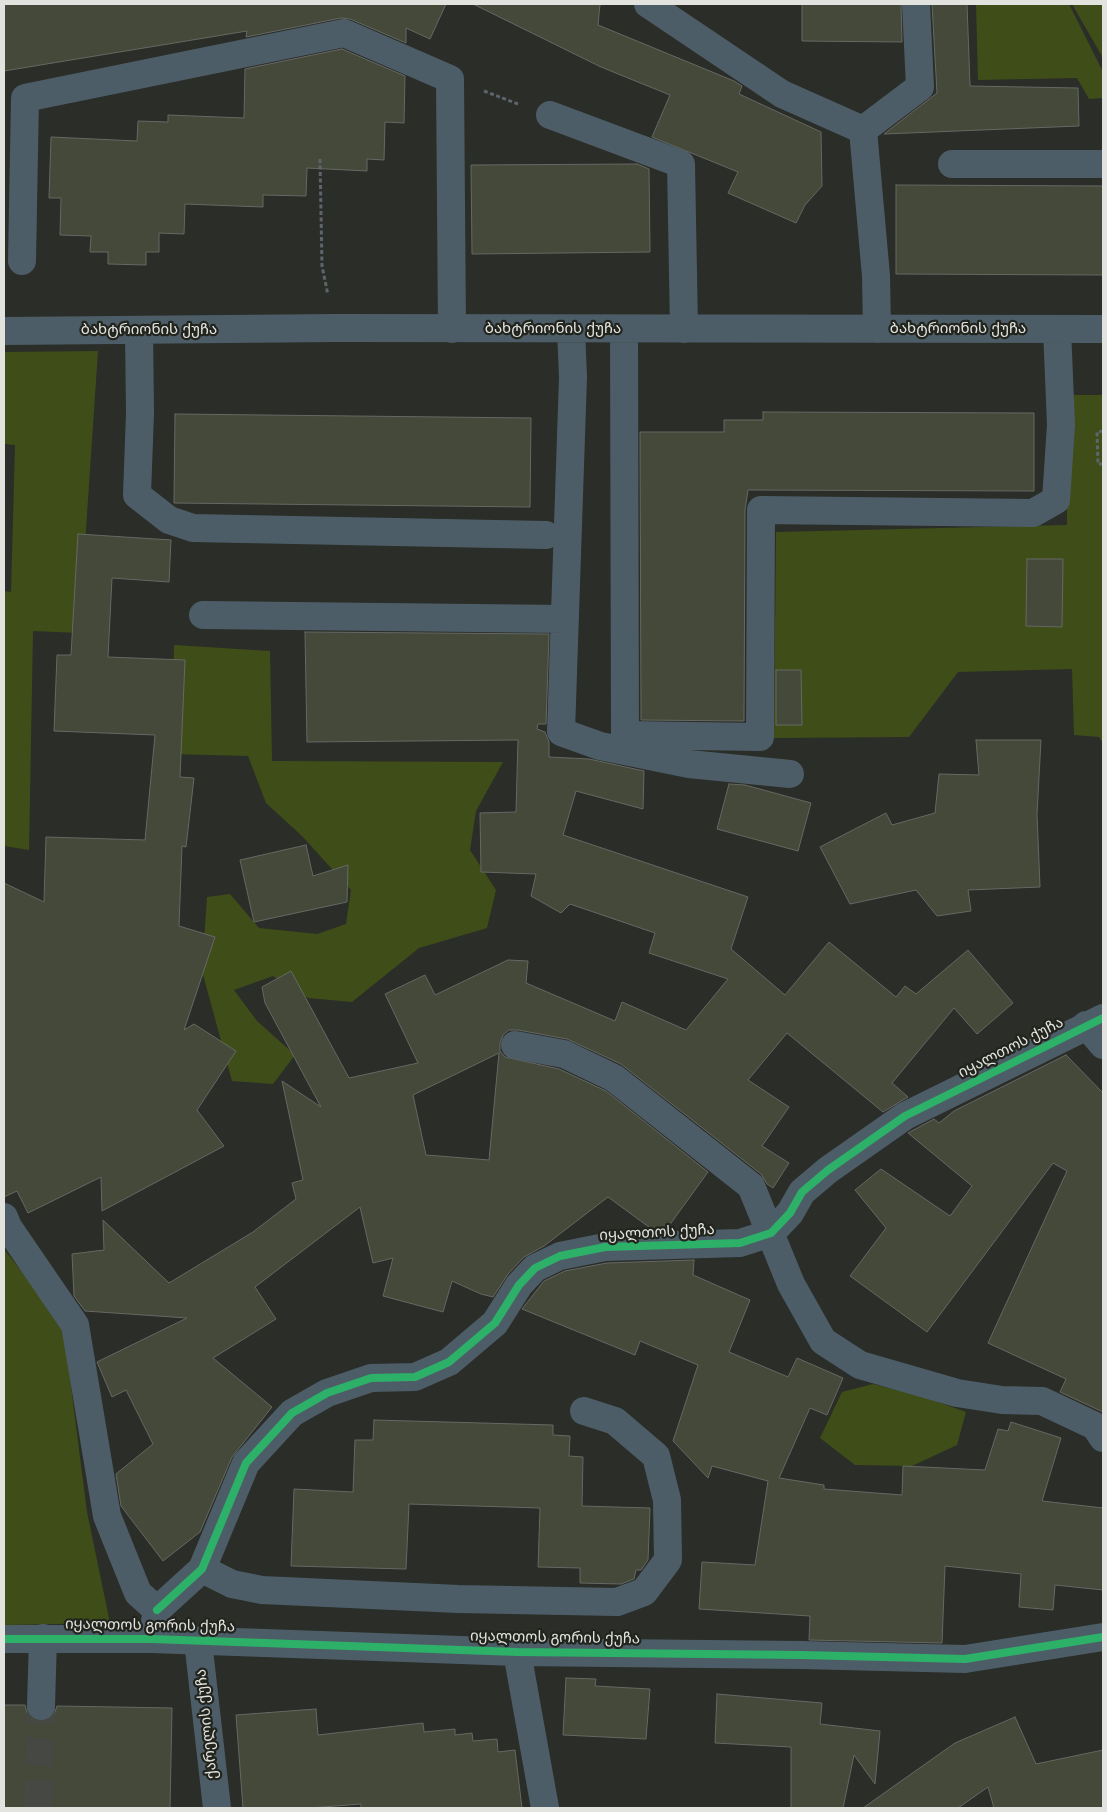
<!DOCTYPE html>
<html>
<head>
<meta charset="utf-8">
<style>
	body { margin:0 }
	#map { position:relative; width:1107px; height:1812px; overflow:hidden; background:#2b2d28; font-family:"DM Sans",sans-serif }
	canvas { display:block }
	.frame { position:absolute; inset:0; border:5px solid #e2e3df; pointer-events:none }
</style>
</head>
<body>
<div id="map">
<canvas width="1107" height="1812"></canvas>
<div class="frame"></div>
</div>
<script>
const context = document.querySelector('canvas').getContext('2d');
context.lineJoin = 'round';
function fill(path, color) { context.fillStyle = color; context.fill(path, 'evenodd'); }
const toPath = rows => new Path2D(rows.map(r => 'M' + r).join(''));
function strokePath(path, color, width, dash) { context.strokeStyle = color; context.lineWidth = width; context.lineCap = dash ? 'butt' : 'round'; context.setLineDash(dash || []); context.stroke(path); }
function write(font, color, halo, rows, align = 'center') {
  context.font = font + ' "DM Sans","Noto Sans Georgian",sans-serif'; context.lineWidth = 4.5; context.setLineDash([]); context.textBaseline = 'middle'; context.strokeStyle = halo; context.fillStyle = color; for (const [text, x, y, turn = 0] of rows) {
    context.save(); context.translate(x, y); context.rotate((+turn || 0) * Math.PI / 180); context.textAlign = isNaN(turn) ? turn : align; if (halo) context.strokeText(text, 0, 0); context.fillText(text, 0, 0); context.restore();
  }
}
fill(toPath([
	[976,4,1069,4,1103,72,1103,98,1089,99,1077,78,978,80],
	[1072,4,1103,4,1103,58],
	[98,351,79,633,33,631,29,850,4,846,4,591,11,592,15,445,4,444,4,352],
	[1067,395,1103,395,1103,743,1099,737,1074,735,1072,669,958,672,909,737,774,738,776,532,1067,525],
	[174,645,270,651,272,761,503,762,476,811,470,850,496,890,487,928,419,948,352,1002,308,998,273,976,234,990,257,1021,295,1055,273,1084,232,1081,202,971,207,897,230,894,259,928,317,934,346,924,351,890,302,836,266,803,248,756,172,754],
	[4,1249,63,1324,87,1512,110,1623,4,1625],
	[873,1384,918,1395,966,1412,957,1445,912,1466,855,1465,820,1438,842,1392]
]), '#3f4e18');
const building = toPath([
	[4,4,446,4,430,39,406,28,406,43,350,19,341,18,246,37,247,31,4,71,4,4],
	[473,4,600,4,598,25,734,81,742,86,739,94,821,132,822,186,805,205,796,223,728,193,738,172,652,137,670,95,601,67,473,4],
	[802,4,901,4,902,42,802,41,802,4],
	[932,4,967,4,970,86,1078,88,1079,126,884,134,937,93,932,4],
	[342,49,405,76,404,123,385,122,384,160,367,159,367,171,307,168,306,196,263,195,263,207,185,204,184,234,159,233,159,252,146,252,146,265,108,264,108,252,90,252,91,236,60,235,61,198,49,198,51,137,137,141,138,121,168,122,168,115,244,118,245,69,342,49],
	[637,164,649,169,650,252,472,254,471,165,637,164],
	[896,185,1103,186,1103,275,896,274,896,185],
	[763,412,1034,413,1034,491,748,490,745,510,744,721,641,720,640,432,724,432,724,420,763,420,763,412],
	[175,414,531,418,530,507,174,503,175,414],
	[78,534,171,540,169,582,112,578,108,657,185,660,180,777,194,778,186,847,182,846,179,926,215,937,184,1030,194,1024,236,1051,197,1110,224,1146,102,1211,101,1177,28,1213,17,1191,4,1197,4,883,44,902,46,837,145,840,155,735,54,731,57,655,71,655,78,534],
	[1027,559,1063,559,1062,627,1026,626,1027,559],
	[305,632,549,634,546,724,538,724,537,729,545,732,549,742,549,757,589,759,644,771,643,809,576,791,563,835,748,897,731,949,785,995,829,942,896,997,905,986,916,994,968,950,1013,1003,977,1034,954,1008,892,1083,908,1097,883,1112,787,1033,748,1080,789,1107,762,1146,789,1163,773,1188,767,1184,761,1174,621,1064,567,1039,518,1030,509,1030,503,1035,500,1043,500,1051,505,1057,559,1069,606,1091,708,1172,666,1230,653,1230,608,1197,544,1246,524,1257,508,1274,493,1297,481,1294,452,1281,443,1312,383,1296,393,1258,373,1263,360,1207,255,1287,276,1319,213,1358,272,1407,232,1457,200,1532,163,1561,121,1506,116,1474,153,1444,126,1390,112,1397,97,1362,187,1318,85,1311,74,1296,72,1254,104,1250,103,1220,169,1283,253,1232,296,1199,292,1183,303,1180,282,1081,321,1107,265,1003,262,987,291,971,349,1078,418,1063,385,994,425,975,435,995,508,960,528,961,526,983,615,1021,622,1002,686,1030,728,979,649,953,655,933,570,904,561,913,531,896,536,874,481,872,480,813,516,812,518,740,307,742,305,632],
	[499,1053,489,1160,426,1155,413,1095,499,1053],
	[776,670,801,670,802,725,776,725,776,670],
	[976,740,1041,740,1037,814,1040,887,968,890,971,911,937,916,916,890,850,904,820,847,886,813,892,825,935,813,939,774,979,775,976,740],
	[729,784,745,785,811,803,798,851,717,829,729,784],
	[306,845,313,876,348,865,347,902,254,922,240,860,306,845],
	[1066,1055,1103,1093,1103,1412,1060,1392,1066,1379,988,1343,1067,1171,1053,1163,927,1332,850,1276,886,1228,855,1190,881,1169,950,1216,972,1186,908,1133,934,1119,939,1123,954,1111,1066,1055],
	[694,1260,693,1275,750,1300,729,1352,788,1377,797,1358,843,1378,827,1415,810,1408,779,1478,824,1485,824,1489,902,1495,903,1466,985,1470,998,1429,1008,1431,1011,1422,1061,1438,1042,1501,1103,1508,1103,1590,1055,1585,1053,1610,1019,1607,1021,1574,945,1566,942,1643,809,1640,810,1616,699,1609,702,1562,755,1565,768,1481,712,1466,708,1478,673,1441,698,1365,640,1341,635,1355,522,1309,544,1281,565,1271,607,1263,694,1260],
	[374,1420,553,1425,553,1435,570,1436,569,1456,583,1457,582,1506,650,1508,648,1560,641,1570,636,1570,634,1579,621,1584,580,1583,580,1568,538,1567,540,1508,409,1504,406,1569,291,1566,294,1489,353,1492,355,1440,373,1440,374,1420],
	[566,1678,596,1679,595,1686,650,1689,646,1739,563,1735,566,1678],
	[717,1694,822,1703,820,1724,880,1731,875,1784,854,1755,843,1808,791,1808,791,1747,715,1743,717,1694],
	[4,1705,25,1705,27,1713,32,1719,41,1722,49,1719,54,1715,57,1706,172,1708,170,1808,4,1808,4,1705],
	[316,1709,318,1735,423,1723,424,1732,455,1729,455,1735,472,1733,473,1741,497,1739,498,1752,515,1750,522,1808,361,1808,361,1804,309,1808,243,1808,236,1715,316,1709],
	[1015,1717,1036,1764,1103,1750,1103,1808,994,1808,988,1787,958,1808,863,1808,955,1743,1015,1717]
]);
fill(building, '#444939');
strokePath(building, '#666864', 1);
strokePath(toPath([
	[38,1808,41,1706]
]), '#464843', 28, [28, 14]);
strokePath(toPath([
	[484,91,518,104],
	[320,159,322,266,328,295],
	[1103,431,1097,432,1098,464,1103,464]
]), '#5b656b', 3, [4, 2.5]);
strokePath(toPath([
	[648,4,782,94,863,130],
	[550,115,681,164,684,329],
	[863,130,876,276,877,329],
	[863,130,920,87,916,4],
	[952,164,1103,164],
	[22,261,25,98,344,33,450,79,452,329],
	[139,330,140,413,137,495,169,520,193,528,546,535],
	[571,330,573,377,561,732,600,746,689,764,790,774],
	[624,330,625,735,760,737,761,510,1033,513,1056,500,1061,425,1057,329],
	[4,331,336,328,1103,329],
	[203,615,564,619],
	[1086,1025,1103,1045],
	[515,1045,564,1054,614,1078,751,1186,791,1284,823,1341,860,1365,957,1393,1002,1400,1042,1401,1095,1426,1103,1438],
	[4,1217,8,1227,75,1325,107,1516,138,1593,157,1610,154,1627],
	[202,1569,232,1584,262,1590,458,1599,617,1602,644,1592,668,1560,667,1500,656,1456,615,1421,584,1411],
	[157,1610,202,1569,246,1463,292,1413,327,1393,371,1378,415,1377,449,1362,495,1323,519,1285,535,1268,560,1256,605,1247,740,1243,771,1233,790,1213,802,1192,828,1170,905,1116,1103,1018],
	[4,1639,152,1639,517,1652,801,1655,965,1659,1103,1637],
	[198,1641,217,1808],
	[517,1652,545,1808],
	[41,1706,43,1638]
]), '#4d5d67', 28);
strokePath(toPath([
	[157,1610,202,1569,246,1463,292,1413,327,1393,371,1378,415,1377,449,1362,495,1323,519,1285,535,1268,560,1256,605,1247,740,1243,771,1233,790,1213,802,1192,828,1170,905,1116,1103,1018],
	[4,1639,152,1639,517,1652,801,1655,965,1659,1103,1637]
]), '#2db169', 8);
write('15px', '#e2e3df', '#22241e', [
	["ბახტრიონის ქუჩა",553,329],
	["ბახტრიონის ქუჩა",958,329],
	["ბახტრიონის ქუჩა",149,330],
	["იყალთოს ქუჩა",1011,1048,-27],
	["იყალთოს ქუჩა",657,1233,-3],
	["იყალთოს გორის ქუჩა",150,1626,1],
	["იყალთოს გორის ქუჩა",555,1638,1],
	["ქარელის ქუჩა",207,1724,-96]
]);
</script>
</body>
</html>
